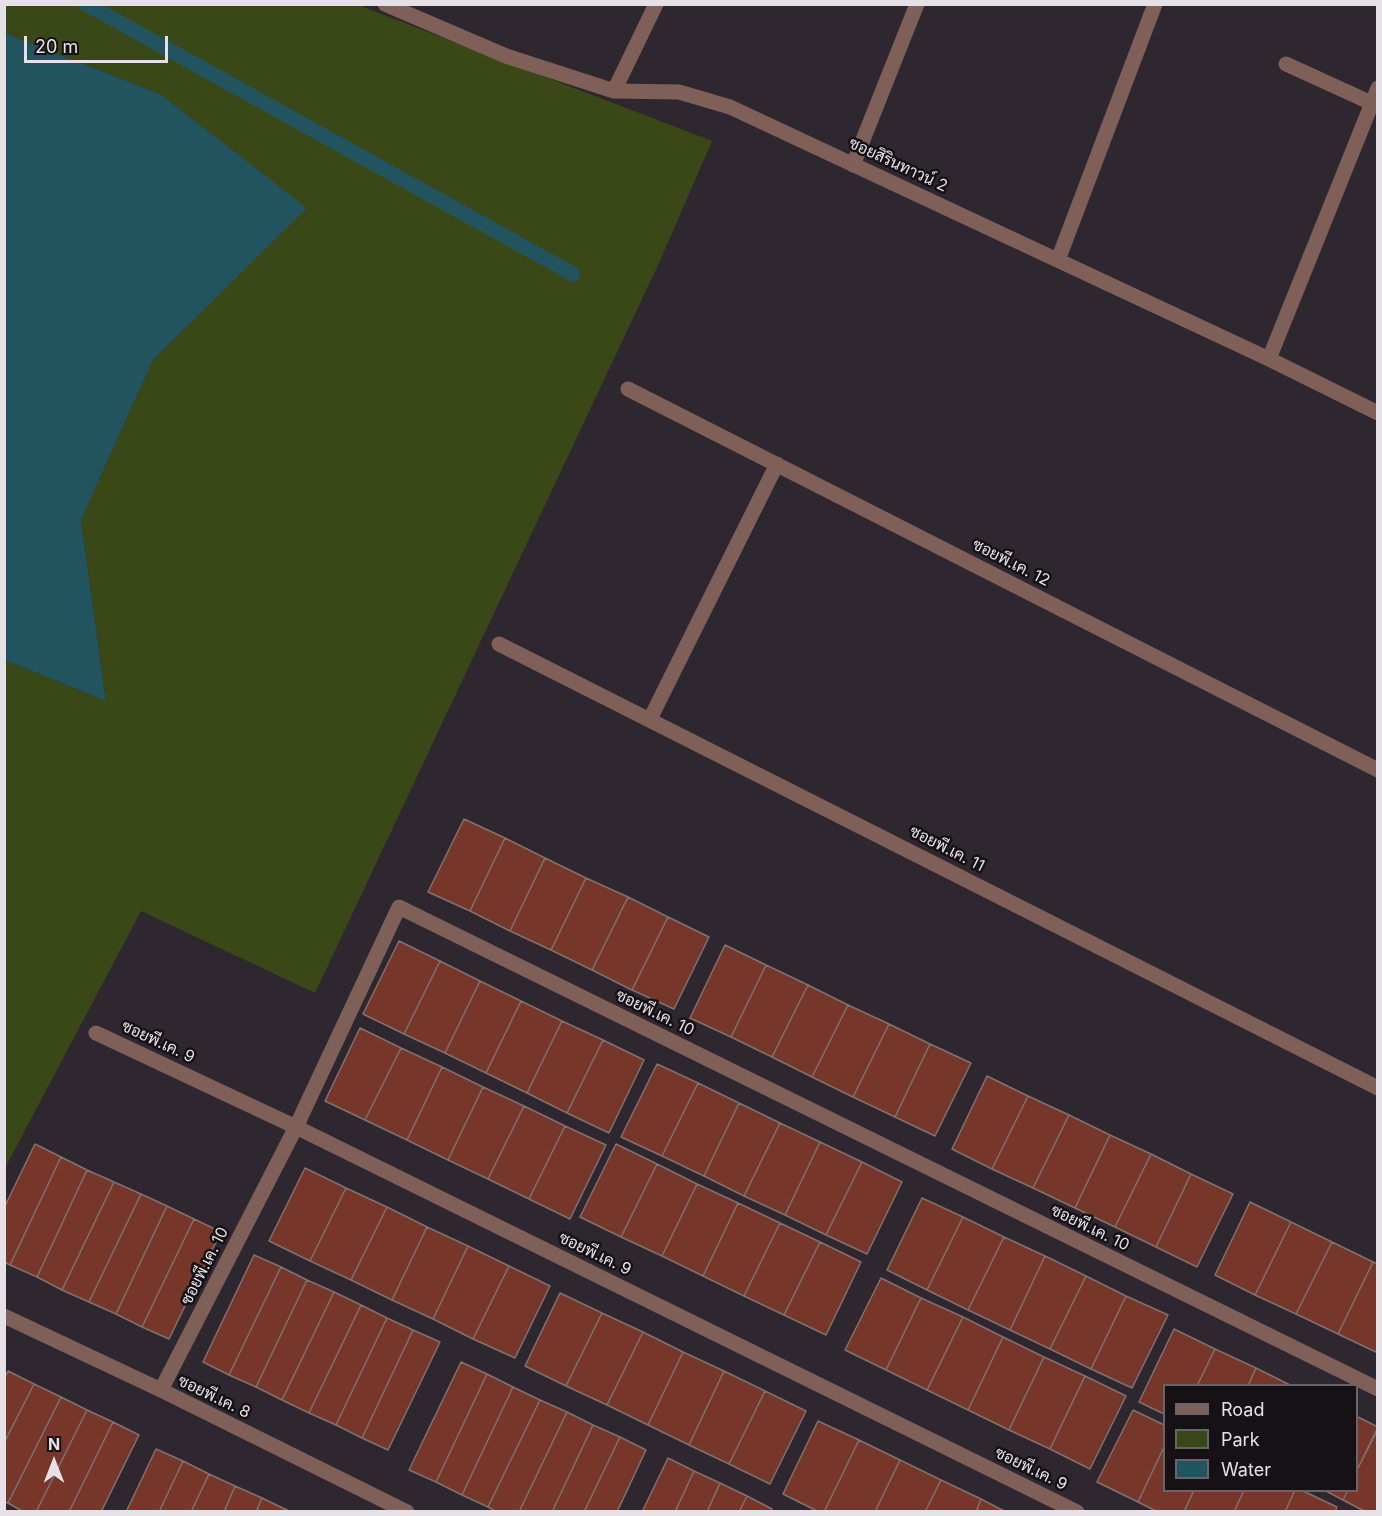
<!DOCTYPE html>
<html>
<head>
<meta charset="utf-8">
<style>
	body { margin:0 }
	#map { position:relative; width:1382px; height:1516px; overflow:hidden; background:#2f272f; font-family:Inter,sans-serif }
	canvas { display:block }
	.frame { position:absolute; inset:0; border:6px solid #e6e1e7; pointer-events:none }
	.legend { position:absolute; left:1163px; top:1384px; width:195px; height:108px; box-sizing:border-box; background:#151115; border:2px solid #696469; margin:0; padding:8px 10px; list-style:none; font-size:18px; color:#e6e1e7 }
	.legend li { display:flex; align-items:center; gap:12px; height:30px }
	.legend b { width:30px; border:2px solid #696469 }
	.north { position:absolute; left:24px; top:1432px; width:60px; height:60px; -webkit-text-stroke:4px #151115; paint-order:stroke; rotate:0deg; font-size:16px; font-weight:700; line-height:24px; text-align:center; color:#e6e1e7 }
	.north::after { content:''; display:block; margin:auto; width:21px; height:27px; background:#e6e1e7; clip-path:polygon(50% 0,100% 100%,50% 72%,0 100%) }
	.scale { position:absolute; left:24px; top:36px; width:144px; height:27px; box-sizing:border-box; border:3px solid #e6e1e7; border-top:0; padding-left:8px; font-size:18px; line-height:21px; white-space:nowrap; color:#e6e1e7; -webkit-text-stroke:4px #151115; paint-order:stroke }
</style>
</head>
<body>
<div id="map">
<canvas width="1382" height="1516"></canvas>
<div class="frame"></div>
<ul class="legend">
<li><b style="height:8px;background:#7f6059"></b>Road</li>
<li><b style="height:16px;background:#3a4817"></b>Park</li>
<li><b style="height:16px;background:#225460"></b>Water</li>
</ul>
<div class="north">N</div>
<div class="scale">20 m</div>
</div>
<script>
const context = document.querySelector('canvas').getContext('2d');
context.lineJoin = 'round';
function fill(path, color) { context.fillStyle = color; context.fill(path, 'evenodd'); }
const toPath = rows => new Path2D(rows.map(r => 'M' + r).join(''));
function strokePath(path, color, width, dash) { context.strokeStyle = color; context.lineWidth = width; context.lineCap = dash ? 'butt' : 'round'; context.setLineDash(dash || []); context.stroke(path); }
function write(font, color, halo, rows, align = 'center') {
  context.font = font + ' Inter,Sarabun,sans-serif'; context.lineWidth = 5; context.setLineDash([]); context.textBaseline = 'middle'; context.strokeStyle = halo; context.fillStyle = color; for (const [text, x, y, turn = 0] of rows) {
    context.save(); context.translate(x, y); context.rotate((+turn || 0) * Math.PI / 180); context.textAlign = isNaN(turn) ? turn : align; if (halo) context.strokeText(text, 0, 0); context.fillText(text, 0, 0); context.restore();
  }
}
fill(toPath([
	[5,5,358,5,712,141,659,263,315,993,141,911,5,1168,5,660,106,701,81,520,153,360,306,208,160,94,5,33]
]), '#3a4817');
fill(toPath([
	[5,33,160,94,307,208,153,360,81,520,106,701,5,660]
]), '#225460');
strokePath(toPath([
	[86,4,573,274]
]), '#225460', 15);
const building = toPath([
	[464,819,505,838,470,911,428,892,464,819],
	[505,838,545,858,510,931,470,911,505,838],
	[545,858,586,878,551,950,510,931,545,858],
	[586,878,628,897,592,970,551,950,586,878],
	[628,897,668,917,632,990,592,970,628,897],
	[668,917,709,937,674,1009,632,990,668,917],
	[399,941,440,961,404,1034,363,1014,399,941],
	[725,945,766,965,731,1037,690,1018,725,945],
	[440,961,480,981,445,1053,404,1034,440,961],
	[766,965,808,985,772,1057,731,1037,766,965],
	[480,981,521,1001,486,1073,445,1053,480,981],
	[808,985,848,1005,812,1077,772,1057,808,985],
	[521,1001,562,1021,527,1093,486,1073,521,1001],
	[848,1005,889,1024,853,1097,812,1077,848,1005],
	[562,1021,603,1040,567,1113,527,1093,562,1021],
	[889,1024,930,1044,895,1117,853,1097,889,1024],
	[360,1028,401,1048,365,1120,325,1101,360,1028],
	[603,1040,644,1060,609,1133,567,1113,603,1040],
	[930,1044,971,1063,935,1136,895,1117,930,1044],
	[401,1048,442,1067,407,1140,365,1120,401,1048],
	[657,1064,698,1083,662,1156,621,1137,657,1064],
	[442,1067,483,1087,448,1160,407,1140,442,1067],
	[987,1076,1028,1096,992,1169,952,1149,987,1076],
	[698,1083,739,1103,704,1176,662,1156,698,1083],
	[483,1087,524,1106,488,1179,448,1160,483,1087],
	[1028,1096,1069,1115,1033,1188,992,1169,1028,1096],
	[739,1103,780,1123,744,1196,704,1176,739,1103],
	[524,1106,565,1126,529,1199,488,1179,524,1106],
	[1069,1115,1110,1135,1075,1208,1033,1188,1069,1115],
	[780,1123,820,1142,785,1215,744,1196,780,1123],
	[565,1126,606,1145,570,1219,529,1199,565,1126],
	[1110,1135,1151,1154,1115,1227,1075,1208,1110,1135],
	[820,1142,862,1162,826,1235,785,1215,820,1142],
	[35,1144,61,1157,10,1265,4,1262,4,1208,35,1144],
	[616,1144,657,1164,621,1237,580,1217,616,1144],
	[1151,1154,1191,1174,1156,1247,1115,1227,1151,1154],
	[61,1157,87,1170,37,1277,10,1265,61,1157],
	[862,1162,902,1182,867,1254,826,1235,862,1162],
	[657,1164,697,1184,662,1256,621,1237,657,1164],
	[305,1168,346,1188,310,1261,269,1241,305,1168],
	[87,1170,114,1182,62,1290,37,1277,87,1170],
	[1191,1174,1233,1194,1197,1267,1156,1247,1191,1174],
	[114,1182,141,1194,89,1302,62,1290,114,1182],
	[697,1184,738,1203,703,1276,662,1256,697,1184],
	[346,1188,387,1207,351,1280,310,1261,346,1188],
	[141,1194,167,1206,116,1314,89,1302,141,1194],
	[922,1198,963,1217,927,1290,887,1270,922,1198],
	[1250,1202,1291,1222,1255,1295,1215,1275,1250,1202],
	[738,1203,780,1223,744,1296,703,1276,738,1203],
	[167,1206,194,1219,142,1327,116,1314,167,1206],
	[387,1207,427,1227,392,1300,351,1280,387,1207],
	[963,1217,1004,1237,968,1310,927,1290,963,1217],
	[194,1219,221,1232,169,1339,142,1327,194,1219],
	[1291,1222,1332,1242,1296,1314,1255,1295,1291,1222],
	[780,1223,820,1242,784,1315,744,1296,780,1223],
	[427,1227,468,1246,433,1319,392,1300,427,1227],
	[1004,1237,1045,1256,1010,1330,968,1310,1004,1237],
	[820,1242,861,1262,826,1335,784,1315,820,1242],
	[1332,1242,1373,1262,1338,1334,1296,1314,1332,1242],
	[468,1246,509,1266,473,1339,433,1319,468,1246],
	[254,1255,281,1267,229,1375,203,1362,254,1255],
	[1045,1256,1086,1276,1050,1349,1010,1330,1045,1256],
	[1373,1262,1378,1264,1378,1353,1338,1334,1373,1262],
	[509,1266,550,1286,515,1358,473,1339,509,1266],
	[281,1267,307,1280,256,1387,229,1375,281,1267],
	[1086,1276,1126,1296,1091,1369,1050,1349,1086,1276],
	[881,1278,921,1298,886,1370,845,1350,881,1278],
	[307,1280,334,1292,282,1400,256,1387,307,1280],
	[334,1292,361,1305,309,1413,282,1400,334,1292],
	[560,1293,602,1313,566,1386,525,1366,560,1293],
	[1126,1296,1168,1315,1132,1388,1091,1369,1126,1296],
	[921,1298,963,1317,927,1390,886,1370,921,1298],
	[361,1305,387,1318,336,1425,309,1413,361,1305],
	[602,1313,643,1332,607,1405,566,1386,602,1313],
	[963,1317,1003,1337,968,1410,927,1390,963,1317],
	[387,1318,413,1330,362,1438,336,1425,387,1318],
	[1174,1329,1215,1349,1197,1386,1164,1386,1164,1414,1139,1402,1174,1329],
	[413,1330,440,1342,388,1450,362,1438,413,1330],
	[643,1332,683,1352,648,1425,607,1405,643,1332],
	[1003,1337,1044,1357,1009,1430,968,1410,1003,1337],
	[1215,1349,1256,1368,1248,1386,1197,1386,1215,1349],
	[683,1352,724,1371,689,1445,648,1425,683,1352],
	[1044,1357,1085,1376,1050,1449,1009,1430,1044,1357],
	[461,1362,487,1374,436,1482,409,1470,461,1362],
	[1256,1368,1292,1386,1248,1386,1256,1368],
	[8,1371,34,1384,4,1443,4,1379,8,1371],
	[724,1371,765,1391,729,1464,689,1445,724,1371],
	[487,1374,513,1387,462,1495,436,1482,487,1374],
	[1085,1376,1126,1396,1090,1469,1050,1449,1085,1376],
	[34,1384,61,1397,8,1503,4,1502,4,1443,34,1384],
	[513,1387,540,1400,488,1507,462,1495,513,1387],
	[765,1391,806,1411,770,1484,729,1464,765,1391],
	[61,1397,87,1410,36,1512,24,1512,8,1503,61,1397],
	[540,1400,567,1412,519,1512,497,1512,488,1507,540,1400],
	[87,1410,113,1422,69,1512,36,1512,87,1410],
	[1133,1410,1164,1425,1164,1447,1138,1502,1097,1482,1133,1410],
	[567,1412,593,1425,552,1512,519,1512,567,1412],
	[1356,1416,1378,1427,1356,1472,1356,1416],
	[818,1421,859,1440,824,1512,819,1512,783,1494,818,1421],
	[113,1422,139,1435,101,1512,69,1512,113,1422],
	[593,1425,620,1437,584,1512,552,1512,593,1425],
	[1378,1429,1378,1512,1366,1512,1343,1500,1348,1490,1356,1490,1356,1472,1378,1429],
	[620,1437,646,1450,617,1512,584,1512,620,1437],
	[859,1440,900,1460,875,1512,824,1512,859,1440],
	[1164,1447,1164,1490,1194,1490,1184,1512,1158,1512,1138,1502,1164,1447],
	[156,1449,183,1461,159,1512,126,1512,156,1449],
	[668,1458,694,1471,675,1512,642,1512,668,1458],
	[900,1460,941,1480,925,1512,875,1512,900,1460],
	[183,1461,209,1474,191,1512,159,1512,183,1461],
	[694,1471,720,1483,707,1512,675,1512,694,1471],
	[209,1474,235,1486,224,1512,191,1512,209,1474],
	[941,1480,981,1499,976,1512,925,1512,941,1480],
	[720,1483,747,1496,739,1512,707,1512,720,1483],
	[235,1486,262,1498,256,1512,224,1512,235,1486],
	[1194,1490,1244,1490,1234,1512,1184,1512,1194,1490],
	[1244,1490,1295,1490,1285,1512,1234,1512,1244,1490],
	[1295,1490,1301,1490,1337,1507,1335,1512,1285,1512,1295,1490],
	[1324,1490,1348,1490,1343,1500,1324,1490],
	[747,1496,772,1509,771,1512,739,1512,747,1496],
	[262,1498,289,1511,289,1512,256,1512,262,1498],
	[981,1499,1006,1512,976,1512,981,1499]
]);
fill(building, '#77362a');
strokePath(building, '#80726f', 1.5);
strokePath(toPath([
	[385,4,506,56,614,91,679,92,730,107,1269,359,1378,413],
	[1286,64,1378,106],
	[614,91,656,4],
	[853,165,917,4],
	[1058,260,1155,4],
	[1269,359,1378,88],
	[628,389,1378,770],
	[499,644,1378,1088],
	[650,719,777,464],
	[96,1033,296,1127,1077,1512],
	[4,1316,161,1390,407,1512],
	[161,1390,296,1127,399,907,1378,1389]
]), '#7f6059', 15);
write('16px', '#e6e1e7', '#151115', [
	["ซอยสิรินทาวน์ 2",898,165,25],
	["ซอยพี.เค. 12",1011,563,27],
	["ซอยพี.เค. 11",947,849,27],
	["ซอยพี.เค. 10",655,1013,26],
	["ซอยพี.เค. 9",158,1042,25],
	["ซอยพี.เค. 10",1090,1228,26],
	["ซอยพี.เค. 9",595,1254,26],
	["ซอยพี.เค. 10",205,1266,-63],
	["ซอยพี.เค. 8",214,1397,26],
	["ซอยพี.เค. 9",1031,1469,26]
]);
</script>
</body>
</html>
